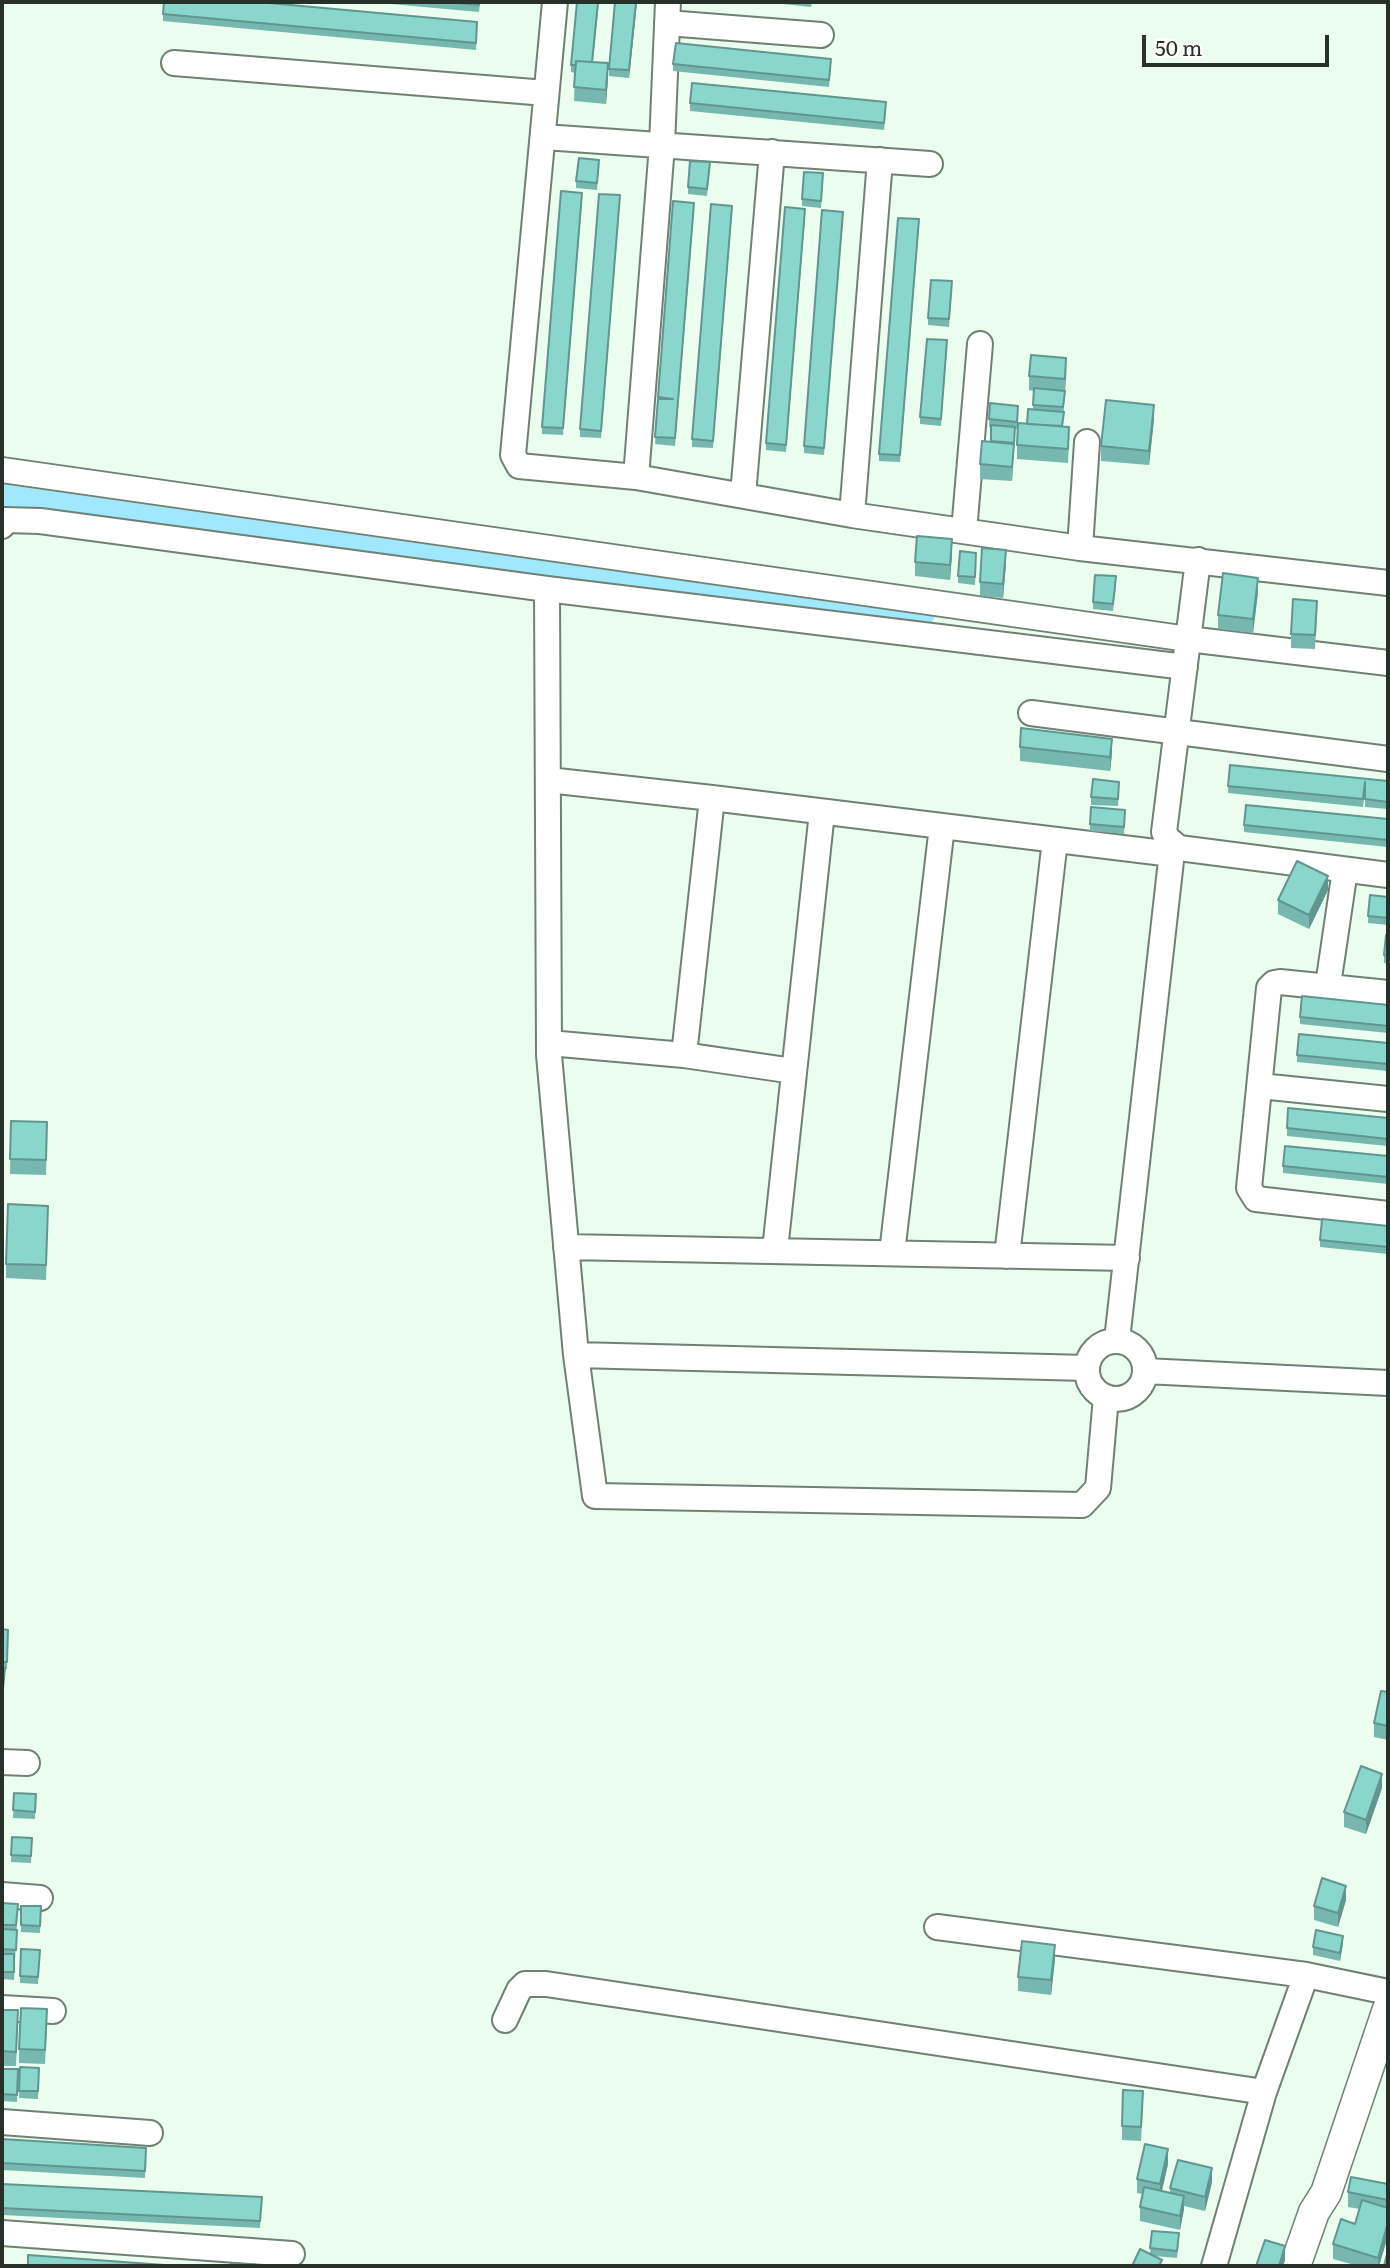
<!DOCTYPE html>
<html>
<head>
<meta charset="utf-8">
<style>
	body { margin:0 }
	#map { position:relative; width:1390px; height:2268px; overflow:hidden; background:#eafdee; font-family:Literata,serif }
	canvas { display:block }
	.frame { position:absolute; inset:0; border:4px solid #28302a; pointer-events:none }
	.scale { position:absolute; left:1142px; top:35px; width:187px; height:32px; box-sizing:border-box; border:4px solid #28302a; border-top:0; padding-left:9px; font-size:21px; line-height:24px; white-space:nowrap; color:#28302a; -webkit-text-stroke:5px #fff; paint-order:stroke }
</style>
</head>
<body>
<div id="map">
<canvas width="1390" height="2268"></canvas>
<div class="frame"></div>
<div class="scale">50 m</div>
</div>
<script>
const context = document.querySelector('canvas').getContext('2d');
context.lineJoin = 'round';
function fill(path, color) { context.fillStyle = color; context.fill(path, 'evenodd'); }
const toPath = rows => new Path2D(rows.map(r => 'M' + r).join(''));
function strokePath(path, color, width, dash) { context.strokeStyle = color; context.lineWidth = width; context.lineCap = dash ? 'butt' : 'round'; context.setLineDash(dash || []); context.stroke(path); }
fill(toPath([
	[2,470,1174,645,35,497,2,492]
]), '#ecd6a4');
strokePath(toPath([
	[2,492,912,611]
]), '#9fe8fd', 46);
const minor = toPath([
	[555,2,513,455,519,466,636,477,852,515,1080,548,1388,583],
	[667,23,821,35],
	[174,63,546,93],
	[544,137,930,164],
	[2,470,1188,639,1388,663],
	[636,477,662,145,668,2],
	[743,495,772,152],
	[852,515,880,160],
	[2,526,5,520,40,521,547,589,1185,667],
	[964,531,980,344],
	[1080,548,1087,442],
	[1198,560,1164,832,1168,839,1179,848,1388,875],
	[547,589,549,1055,576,1355,595,1496,1082,1505,1098,1488,1106,1397],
	[1031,713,1388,759],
	[548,780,712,798,1172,854],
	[1328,985,1345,870],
	[1388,993,1280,982,1274,983,1269,988,1249,1188,1256,1199,1388,1214],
	[549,1043,684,1055,794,1071],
	[684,1055,712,798],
	[1260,1086,1388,1099],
	[566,1247,1127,1258],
	[775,1250,822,812],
	[892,1253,942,826],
	[1007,1256,1055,840],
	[1117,1340,1173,843],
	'1087 1370a29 29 0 1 1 58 0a29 29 0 1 1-58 0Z',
	[576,1355,1087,1368],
	[1145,1371,1388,1383],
	[2,1762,27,1763],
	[2,1895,40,1898],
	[937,1927,1306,1975],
	[2,2008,53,2011],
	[505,2020,519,1990,525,1984,546,1984,1264,2092],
	[2,2122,150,2133],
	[2,2233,292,2254],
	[1214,2266,1264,2092,1306,1975,1388,1992]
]);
const tertiary = toPath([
	[1295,2266,1314,2212,1326,2193,1388,2009]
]);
strokePath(minor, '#708174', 28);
strokePath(tertiary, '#708174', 33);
strokePath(minor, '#fff', 24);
strokePath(tertiary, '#fff', 30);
fill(toPath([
	[369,2,480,2,479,12],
	[599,2,593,62,608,78,606,104,574,101,575,73,571,72,571,65],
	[637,2,629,78,609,76,609,69],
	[764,2,812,2,811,7],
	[163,14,477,29,476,50,163,21],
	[673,64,831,66,829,87,673,71],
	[690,103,886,110,884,130,690,111],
	[599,167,597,190,576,188,576,181],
	[710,169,707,196,688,194,688,187],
	[823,180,821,208,802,206,802,199],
	[582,200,563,435,542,434,542,427],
	[620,202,601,438,580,437,580,429],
	[694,210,675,446,655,444,658,397],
	[732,213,713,448,692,447,692,439],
	[805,217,786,452,766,450,766,443],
	[843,219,824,455,804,453,804,446],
	[919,227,900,462,879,461,879,454],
	[952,288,949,327,928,325,928,318],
	[947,348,941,426,920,424,920,417],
	[1066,372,1063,426,1069,441,1068,463,1017,459,1017,445,1033,409,1034,391,1029,390,1029,376],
	[990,403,1018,413,1017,429,1015,429,1012,481,980,479,980,464,991,442,991,427,989,427],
	[1154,419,1149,465,1101,461,1101,446],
	[952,554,950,580,915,576,915,562],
	[976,560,975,585,958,583,958,576],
	[1006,564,1003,598,980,596,980,582],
	[1116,584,1113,611,1093,609,1093,602],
	[1258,592,1253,633,1218,629,1218,615],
	[1317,615,1315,649,1291,648,1291,634],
	[1020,747,1112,753,1110,771,1020,761],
	[1388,781,1388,809,1365,807,1365,791,1363,807,1228,793,1228,786],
	[1119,789,1118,806,1091,805,1091,797],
	[1125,817,1124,834,1090,831,1090,824],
	[1388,819,1388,847,1244,832,1244,825],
	[1328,890,1309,929,1278,914,1278,900],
	[1388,897,1388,925,1368,923,1368,916],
	[1388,935,1388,963,1384,963,1384,955],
	[1388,1005,1388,1033,1300,1024,1300,1017],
	[1388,1043,1388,1071,1297,1062,1297,1055],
	[1388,1118,1388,1146,1287,1136,1287,1128],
	[11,1121,47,1136,46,1175,10,1174],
	[1388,1156,1388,1184,1283,1173,1283,1166],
	[48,1220,46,1280,6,1278,6,1264],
	[1388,1226,1388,1254,1320,1247,1320,1240],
	[2,1629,8,1630,7,1669,5,1669,3,1696,2,1696],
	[1388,1692,1388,1740,1374,1737,1374,1723],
	[1382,1788,1366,1834,1344,1827,1344,1812],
	[14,1793,36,1794,35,1819,13,1818],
	[12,1837,32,1838,31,1863,11,1862],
	[1346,1900,1338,1927,1314,1920,1314,1906],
	[2,1903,18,1904,14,1980,2,1979],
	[21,1906,41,1906,40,1933,21,1932],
	[1343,1943,1340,1961,1313,1955,1313,1947],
	[21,1949,40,1950,38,1984,20,1983],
	[1055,1959,1051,1995,1018,1991,1018,1977],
	[2,2010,18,2024,16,2066,2,2066],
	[47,2023,45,2064,19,2063,19,2049],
	[20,2067,39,2068,38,2099,19,2098],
	[2,2069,18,2069,17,2102,2,2101],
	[1143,2105,1141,2141,1122,2140,1122,2126],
	[2,2139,146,2148,145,2178,2,2170],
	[1168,2164,1162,2191,1170,2193,1170,2188,1212,2182,1205,2211,1184,2206,1180,2230,1140,2221,1140,2207,1143,2194,1137,2193,1137,2179],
	[2,2184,262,2197,260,2228,2,2215],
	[1388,2184,1388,2236,1379,2266,1358,2266,1333,2259,1333,2244,1355,2224,1360,2209,1348,2207,1348,2192],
	[1152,2231,1179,2240,1177,2258,1154,2256,1162,2266,1150,2254]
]), '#76b8af');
fill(toPath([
	[636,2,637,2,629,78,629,70],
	[608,63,608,78,606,104,606,90],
	[1066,358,1066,372,1065,393,1065,379],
	[1154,405,1154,419,1149,465,1149,451],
	[1015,427,1015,435,1012,481,1012,467],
	[952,539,952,554,950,580,950,565],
	[1006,550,1006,564,1003,598,1003,584],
	[1258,578,1258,592,1253,633,1253,619],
	[1112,739,1112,753,1110,771,1110,757],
	[1328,876,1328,890,1309,929,1309,915],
	[1382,1774,1382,1788,1366,1834,1366,1820],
	[1346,1886,1346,1900,1338,1927,1338,1913],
	[1343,1936,1343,1943,1340,1961,1340,1953],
	[1055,1945,1055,1959,1051,1995,1051,1980],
	[1168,2149,1168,2164,1160,2198,1160,2184],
	[1212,2168,1212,2182,1205,2211,1205,2197],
	[1184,2196,1184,2210,1180,2230,1180,2216],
	[1388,2222,1388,2236,1379,2266,1378,2266,1378,2258],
	[1285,2246,1285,2261,1283,2266,1279,2266]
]), '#60968f');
const building = toPath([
	[164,2,258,2,477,22,476,43,163,14,164,2],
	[447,2,479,2,479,5,447,2],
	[577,2,598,2,592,62,576,61,576,65,571,65,577,2],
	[615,2,636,2,629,70,609,69,615,2],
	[676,43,831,59,829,80,673,64,676,43],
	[576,61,608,63,606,90,574,87,576,61],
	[692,83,886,102,884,123,690,103,692,83],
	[579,158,599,160,597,183,576,181,579,158],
	[690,161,710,162,707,189,688,187,690,161],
	[804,172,823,173,821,201,802,199,804,172],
	[561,191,582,193,563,428,542,427,561,191],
	[599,194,620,195,601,431,580,429,599,194],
	[673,201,694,203,675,438,655,437,658,399,673,399,658,397,673,201],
	[711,204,732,206,713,441,692,439,711,204],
	[785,207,805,209,786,445,766,443,785,207],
	[822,210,843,212,824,448,804,446,822,210],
	[898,218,919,219,900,455,879,454,898,218],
	[931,280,952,281,949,319,928,318,931,280],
	[927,339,947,340,941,419,920,417,927,339],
	[1031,355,1066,358,1065,379,1029,376,1031,355],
	[1034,388,1065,391,1063,407,1033,405,1034,388],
	[1106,400,1154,405,1149,451,1101,446,1106,400],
	[990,403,1018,406,1017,422,989,419,990,403],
	[1028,409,1064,412,1062,426,1027,424,1028,409],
	[1018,423,1069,427,1068,449,1017,445,1018,423],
	[991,425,1015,427,1014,443,991,441,991,425],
	[982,441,1014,444,1012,467,980,464,982,441],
	[917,536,952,539,950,565,915,562,917,536],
	[982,548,1006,550,1003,584,980,582,982,548],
	[960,551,976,553,975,577,958,576,960,551],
	[1223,573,1258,578,1253,619,1218,615,1223,573],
	[1095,575,1116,576,1113,604,1093,602,1095,575],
	[1293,599,1317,601,1315,635,1291,634,1293,599],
	[1021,728,1112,739,1110,757,1020,747,1021,728],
	[1230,765,1388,781,1388,802,1365,799,1365,782,1363,799,1228,786,1230,765],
	[1093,779,1119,782,1118,799,1091,797,1093,779],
	[1246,805,1388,819,1388,840,1244,825,1246,805],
	[1091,807,1125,810,1124,827,1090,824,1091,807],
	[1297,861,1328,876,1309,915,1278,900,1297,861],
	[1370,895,1388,897,1388,918,1368,916,1370,895],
	[1386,935,1388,935,1388,956,1384,955,1386,935],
	[1302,996,1388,1005,1388,1026,1300,1017,1302,996],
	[1299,1034,1388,1043,1388,1064,1297,1055,1299,1034],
	[1288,1108,1388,1118,1388,1139,1287,1128,1288,1108],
	[11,1121,47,1122,46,1160,10,1159,11,1121],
	[1285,1146,1388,1156,1388,1177,1283,1166,1285,1146],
	[8,1204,48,1206,46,1265,6,1264,8,1204],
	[1322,1219,1388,1226,1388,1247,1320,1240,1322,1219],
	[2,1629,8,1630,7,1662,2,1662,2,1629],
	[2,1668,5,1668,3,1689,2,1689,2,1668],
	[1381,1691,1388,1692,1388,1726,1374,1723,1381,1691],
	[1361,1766,1382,1774,1366,1820,1344,1812,1361,1766],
	[14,1793,36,1794,35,1812,13,1810,14,1793],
	[12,1837,32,1838,31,1856,11,1855,12,1837],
	[1322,1878,1346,1886,1338,1913,1314,1906,1322,1878],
	[2,1903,18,1904,16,1925,2,1925,2,1903],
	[21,1906,41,1906,40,1926,21,1925,21,1906],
	[2,1929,17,1930,16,1950,2,1949,2,1929],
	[1316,1930,1343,1936,1340,1953,1313,1947,1316,1930],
	[1022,1941,1055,1945,1051,1980,1018,1977,1022,1941],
	[21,1949,40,1950,38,1977,20,1976,21,1949],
	[2,1954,14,1954,14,1972,2,1972,2,1954],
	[21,2008,47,2009,45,2050,19,2049,21,2008],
	[2,2010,18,2010,16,2052,2,2051,2,2010],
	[20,2067,39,2068,38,2091,19,2091,20,2067],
	[2,2069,18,2069,17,2095,2,2094,2,2069],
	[1123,2090,1143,2091,1141,2127,1122,2126,1123,2090],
	[2,2139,146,2148,145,2171,2,2163,2,2139],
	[1145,2144,1168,2149,1160,2184,1137,2179,1145,2144],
	[1178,2160,1212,2168,1205,2197,1170,2188,1178,2160],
	[1351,2177,1388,2184,1388,2200,1348,2192,1351,2177],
	[2,2184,262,2197,260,2221,2,2208,2,2184],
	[1144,2187,1184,2196,1180,2216,1140,2207,1144,2187],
	[1362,2200,1388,2208,1388,2222,1378,2258,1333,2244,1341,2219,1355,2224,1362,2200],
	[1152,2231,1179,2233,1177,2251,1150,2248,1152,2231],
	[1265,2240,1285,2246,1279,2266,1256,2266,1265,2240],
	[1140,2249,1162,2260,1159,2266,1132,2266,1140,2249],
	[1388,2250,1388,2266,1384,2266,1388,2250],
	[28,2255,178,2266,28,2266,28,2255],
	[231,2263,257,2265,257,2266,231,2266,231,2263]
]);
fill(building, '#89d6cc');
strokePath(building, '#60968f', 2);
</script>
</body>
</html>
